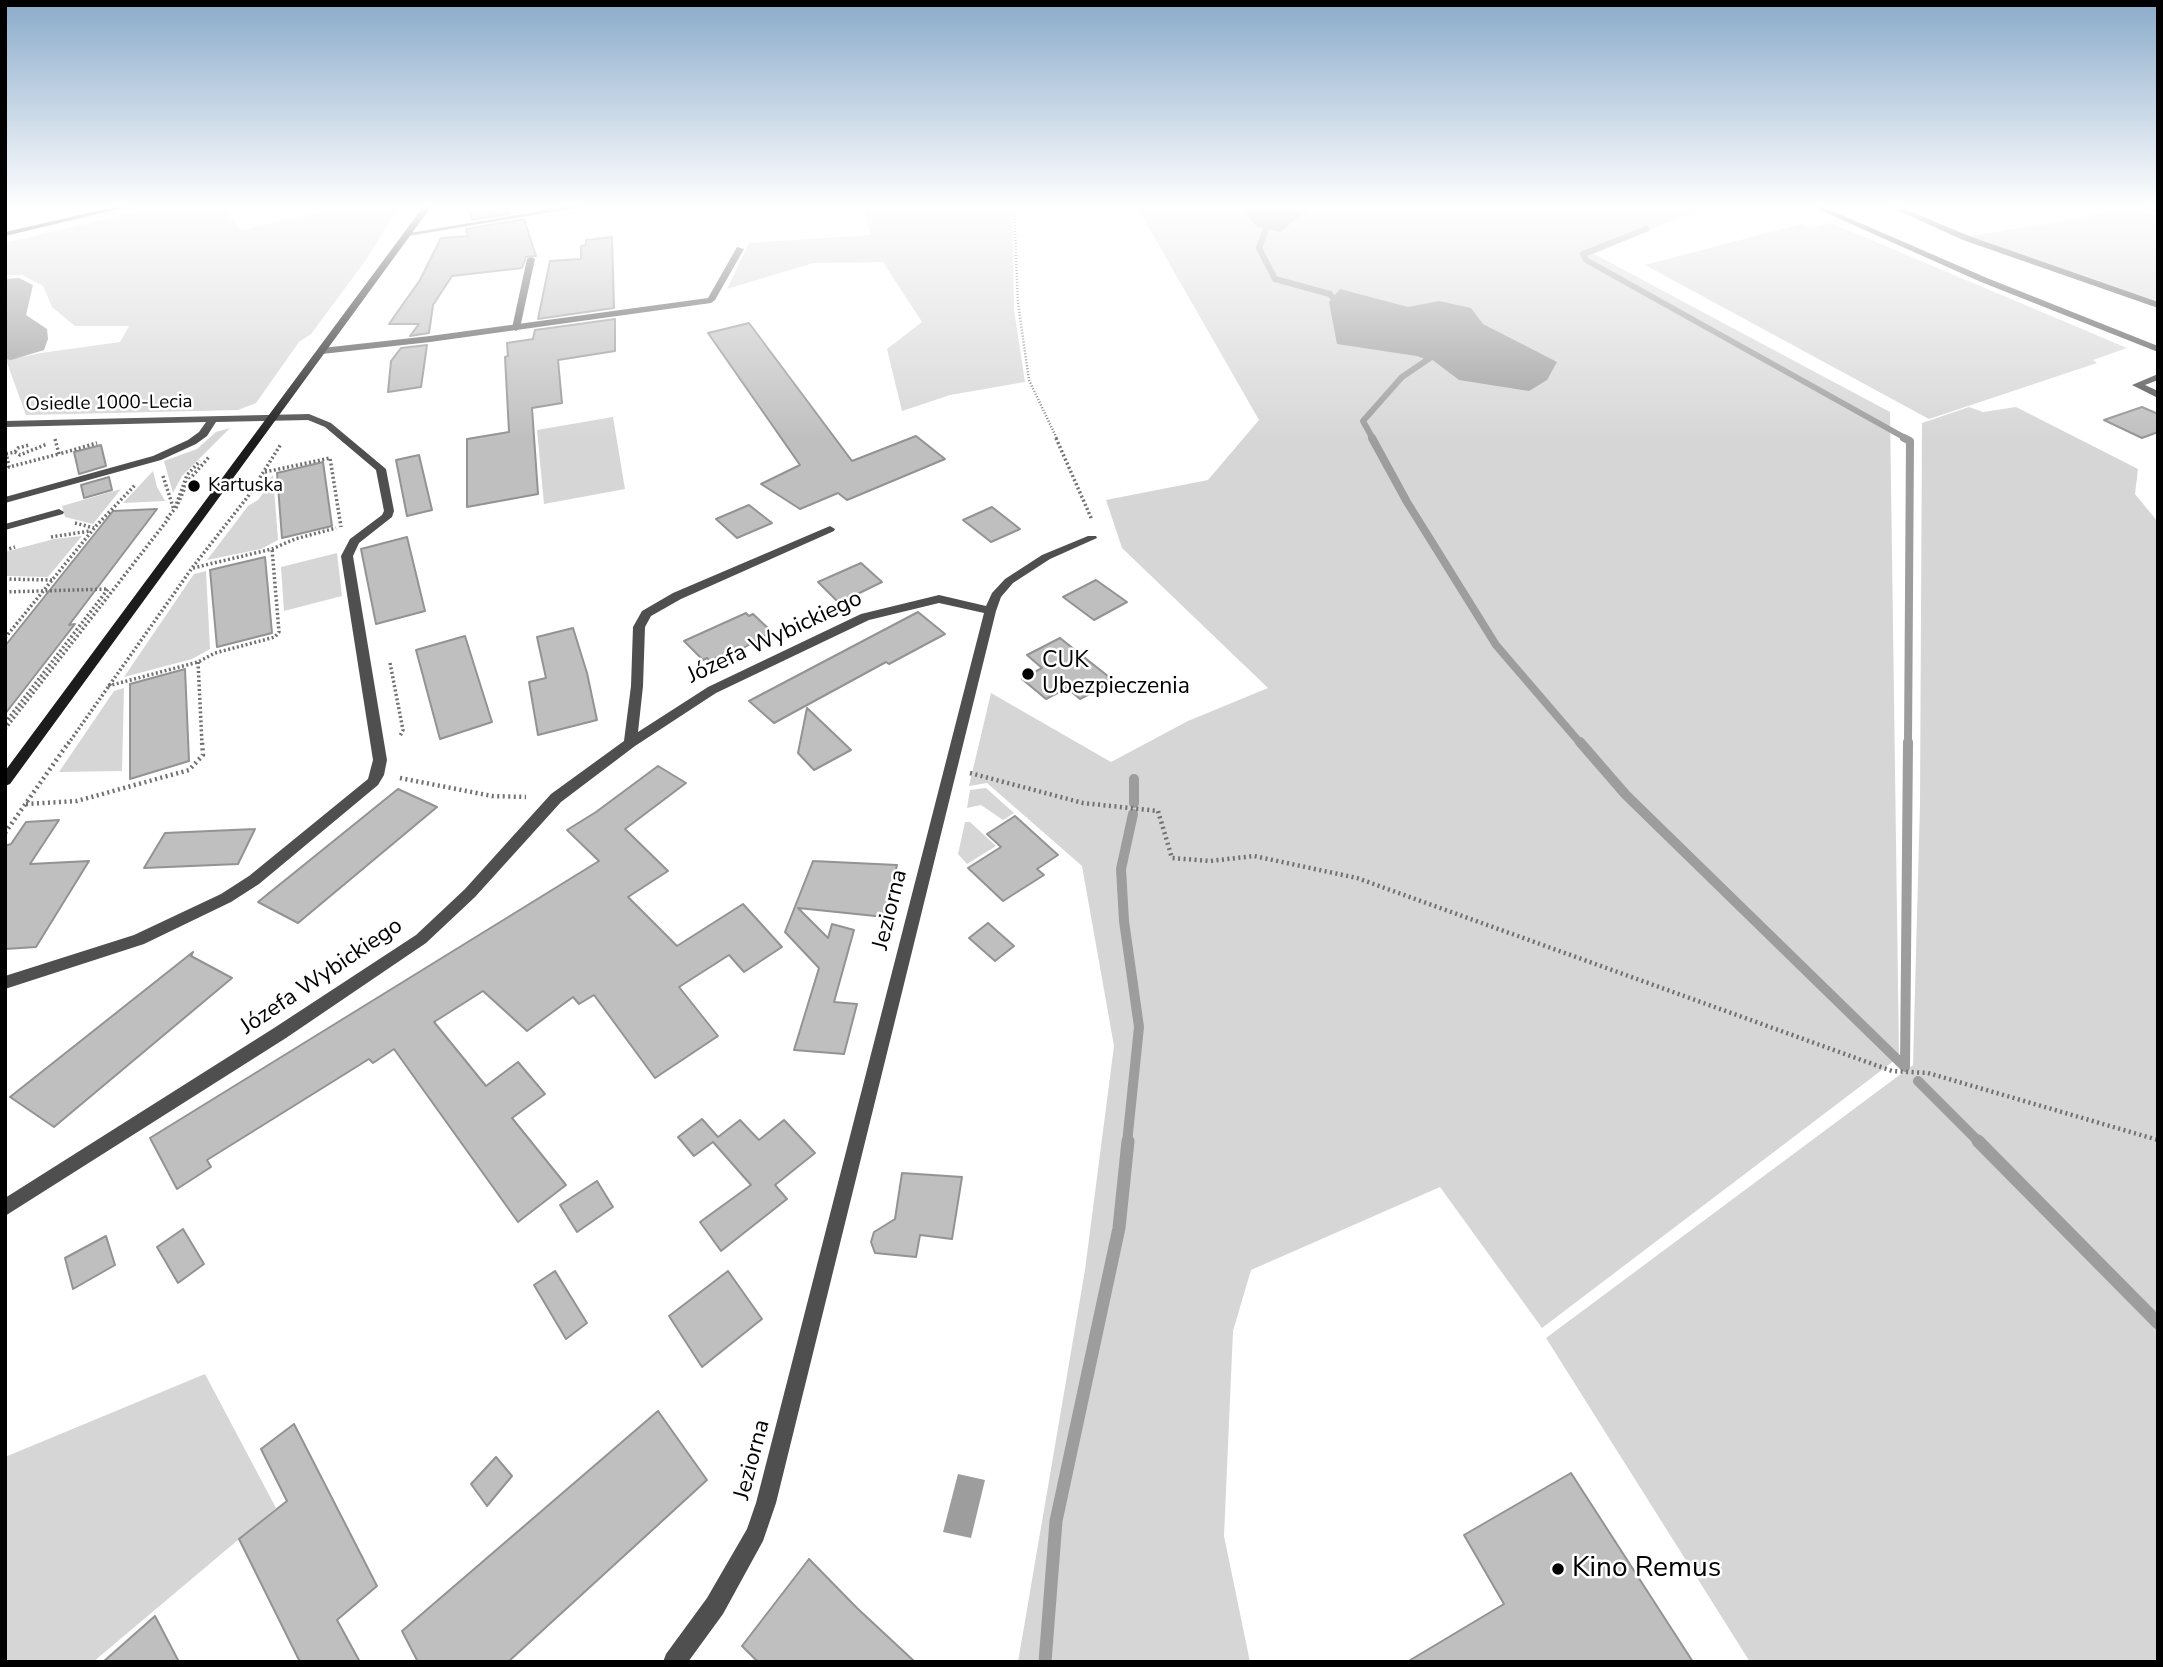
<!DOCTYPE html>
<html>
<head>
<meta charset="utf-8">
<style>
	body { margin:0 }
	#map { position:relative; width:2163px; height:1667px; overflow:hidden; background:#fff; font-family:"Nunito Sans",sans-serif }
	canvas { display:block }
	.frame { position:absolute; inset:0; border:7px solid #000; pointer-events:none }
</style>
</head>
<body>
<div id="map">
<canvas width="2163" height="1667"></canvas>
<div class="frame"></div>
</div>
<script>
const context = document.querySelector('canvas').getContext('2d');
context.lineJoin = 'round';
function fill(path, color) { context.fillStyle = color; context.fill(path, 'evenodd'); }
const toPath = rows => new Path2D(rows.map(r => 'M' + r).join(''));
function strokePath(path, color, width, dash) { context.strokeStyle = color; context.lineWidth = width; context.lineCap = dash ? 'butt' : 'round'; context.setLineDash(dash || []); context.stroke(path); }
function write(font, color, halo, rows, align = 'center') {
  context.font = font + ' "Nunito Sans",sans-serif'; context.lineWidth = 5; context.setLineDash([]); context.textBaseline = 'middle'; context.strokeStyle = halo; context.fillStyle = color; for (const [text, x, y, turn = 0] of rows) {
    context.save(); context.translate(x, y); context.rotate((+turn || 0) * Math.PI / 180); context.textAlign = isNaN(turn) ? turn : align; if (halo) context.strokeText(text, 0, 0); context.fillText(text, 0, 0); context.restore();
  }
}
fill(toPath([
	[157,207,223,207,240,230,344,207,398,207,366,260,311,334,299,342,256,403,238,410,26,415,6,360,41,353,120,342,129,326,75,326,52,307,43,286,22,275,5,275,5,243],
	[865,207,1012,207,1014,310,1025,382,950,395,902,411,887,349,922,322,883,262,813,263,727,289,749,243,870,235],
	[1137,207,1704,207,1594,254,1890,412,1899,1057,1542,1328,1440,1187,1251,1270,1233,1331,1224,1536,1250,1662,1018,1662,1085,1270,1114,1046,1082,866,987,783,969,786,991,693,1111,762,1188,721,1268,688,1122,548,1106,500,1208,480,1259,420],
	[2131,207,2158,217,2158,303,1969,236,2054,223],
	[1831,223,2127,348,2093,360,2097,363,1929,419,1645,265,1801,224,1810,228],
	[1969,407,1983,412,2016,407,2138,469,2135,494,2158,522,2158,1662,1750,1662,1546,1338,1913,1065,1920,803,1922,423],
	[613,417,625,489,544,504,537,430],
	[230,428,182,476,173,493,164,461,197,449,216,432],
	[153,471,157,487,165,501,123,503],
	[273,475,278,540,261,549,207,560,248,506,258,500,264,492,260,489],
	[121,489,93,524,65,517,62,506],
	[82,536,48,577,5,576,5,552,54,539],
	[337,553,342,596,284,611,281,567],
	[206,571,210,649,192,659,124,677,194,574],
	[124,688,122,771,59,772,114,691],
	[986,788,1014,813,1003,820,981,805,967,808,970,790],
	[965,822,970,822,996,846,967,864,958,854],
	[205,1374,276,1508,93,1662,5,1662,5,1457]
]), '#d6d6d6');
fill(toPath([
	[1239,207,1311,207,1280,232,1257,227],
	[19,278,33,285,26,315,47,329,48,339,44,350,11,360,5,359,5,279],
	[1340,289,1408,307,1439,301,1471,308,1483,324,1557,362,1547,380,1529,391,1459,380,1430,358,1337,344,1329,302],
	[958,1474,985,1480,971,1538,943,1532]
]), '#9d9d9d');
strokePath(toPath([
	[1266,229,1259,248,1275,279,1330,294,1340,307],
	[1646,229,1583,254,1586,260,1907,439],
	[1373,439,1363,421,1402,377,1430,358,1418,353]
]), '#9d9d9d', 6);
strokePath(toPath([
	[1372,438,1407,502,1496,645,1581,744],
	[1904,438,1910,441,1908,744]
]), '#9d9d9d', 8);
strokePath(toPath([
	[1580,742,1626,795,1905,1067],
	[1134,779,1134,803],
	[1905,1067,1908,742],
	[1918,1081,1980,1143],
	[1127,1143,1139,1027,1124,921,1121,869,1133,814]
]), '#9d9d9d', 10);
strokePath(toPath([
	[1978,1141,2158,1323],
	[1045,1662,1056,1521,1119,1228,1128,1141]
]), '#9d9d9d', 13);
const building = toPath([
	[467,207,505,207,508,214,472,220,467,207],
	[524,219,536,256,526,257,522,268,452,276,433,305,429,333,410,336,419,324,389,324,420,280,441,238,468,236,466,229,524,219],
	[612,237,614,308,538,319,550,261,581,259,581,246,586,245,586,240,612,237],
	[615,319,615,351,558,360,562,403,532,408,538,494,467,507,467,439,509,432,505,357,508,356,507,343,533,339,535,330,615,319],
	[749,323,852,461,916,436,945,459,847,500,838,493,800,509,761,484,800,465,708,333,749,323],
	[427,345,421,387,388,392,391,361,401,348,427,345],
	[2142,407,2158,414,2158,432,2142,438,2104,420,2142,407],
	[101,445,106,466,79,474,74,452,101,445],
	[419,455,432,510,407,516,396,460,419,455],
	[323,462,332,526,282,538,277,473,323,462],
	[109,477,112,490,84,498,81,485,109,477],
	[749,505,772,523,737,538,716,519,749,505],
	[992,507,1020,529,991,542,963,520,992,507],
	[157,509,69,625,75,624,5,714,5,646,113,511,157,509],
	[407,537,425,611,376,624,361,549,407,537],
	[265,557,272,633,217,647,210,570,265,557],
	[861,563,882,582,839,603,818,582,861,563],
	[1096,580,1127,602,1094,620,1063,597,1096,580],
	[918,612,945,634,889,664,886,662,774,723,749,701,918,612],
	[746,613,749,616,753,614,772,632,727,657,724,654,710,661,707,658,703,660,684,641,746,613],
	[573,628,587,673,597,720,538,735,529,682,546,678,537,637,573,628],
	[465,636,492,722,440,739,416,650,465,636],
	[1060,638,1114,681,1080,699,1067,688,1046,699,1022,679,1042,668,1027,655,1060,638],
	[185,669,189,761,130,779,130,684,185,669],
	[807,708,851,750,814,770,798,753,807,708],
	[658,766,686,783,625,829,668,871,628,897,677,946,743,904,782,947,744,972,729,955,679,987,718,1036,655,1078,594,995,579,1004,573,997,527,1031,483,991,434,1022,486,1086,518,1062,545,1094,512,1118,566,1185,518,1222,394,1049,373,1063,369,1059,207,1160,211,1167,177,1189,150,1138,599,861,567,830,596,812,658,766],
	[398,789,437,807,298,923,258,902,398,789],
	[1015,816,1058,855,1037,869,1044,875,1003,901,968,868,1001,847,987,834,1015,816],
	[59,820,30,864,89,861,36,947,5,949,5,846,11,844,26,822,59,820],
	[255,829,238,864,144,868,165,833,255,829],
	[813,861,897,865,885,917,798,908,828,938,832,924,854,930,834,1002,857,1004,844,1054,794,1050,819,968,785,932,813,861],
	[988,923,1014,946,995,961,969,938,988,923],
	[193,952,191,956,232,978,54,1127,10,1097,193,952],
	[702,1119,718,1137,740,1120,759,1140,784,1120,815,1153,775,1185,787,1199,721,1251,700,1222,751,1185,713,1142,694,1156,678,1137,702,1119],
	[902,1173,962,1177,952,1239,920,1235,916,1257,875,1253,871,1242,874,1232,895,1219,902,1173],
	[597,1181,613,1207,577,1232,560,1205,597,1181],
	[183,1229,204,1264,178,1283,157,1247,183,1229],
	[106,1236,115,1265,73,1289,65,1258,106,1236],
	[555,1271,587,1323,566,1339,534,1285,555,1271],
	[728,1271,762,1319,702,1367,669,1316,728,1271],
	[658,1411,707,1480,508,1662,418,1662,402,1631,658,1411],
	[294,1424,377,1586,337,1620,360,1662,300,1662,239,1539,287,1501,261,1449,294,1424],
	[496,1457,512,1476,487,1506,471,1484,496,1457],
	[1571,1473,1693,1662,1407,1662,1504,1604,1464,1535,1571,1473],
	[809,1559,857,1608,915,1662,758,1662,742,1646,809,1559],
	[155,1616,179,1662,103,1662,155,1616]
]);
fill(building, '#bfbfbf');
strokePath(building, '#939393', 2);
strokePath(toPath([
	[1014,207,1018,303,1029,380,1057,439]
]), '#717171', 2.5, [1, 2]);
strokePath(toPath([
	[1056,438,1092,520],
	[55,439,59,454,97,443],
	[5,448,9,467,59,454],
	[15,452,18,448,29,445],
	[6,454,15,452,20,455,47,444],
	[265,472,330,458,341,527],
	[163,476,174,510,166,519],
	[175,508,187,475,200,461],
	[176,508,188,481,209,457],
	[75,523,94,528],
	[51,537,90,531],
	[5,550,15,547],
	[193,568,272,549,295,539,336,528],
	[5,579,52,580],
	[5,592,108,589,5,723],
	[5,638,96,526,136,484],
	[198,662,202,744],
	[390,663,403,730,400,736],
	[108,686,198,662,215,653,275,637,279,632,272,549],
	[5,729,169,518],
	[68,744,192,568,249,495,281,444]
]), '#717171', 3.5, [2, 2.5]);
strokePath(toPath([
	[970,773,1083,803,1158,811,1172,858,1210,861,1254,856,1357,878,1892,1071,1928,1073,2158,1140],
	[400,778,492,796,526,797],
	[26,804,77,801,189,770,203,755,202,742],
	[5,833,69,742]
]), '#717171', 4.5, [2, 3.5]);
fill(toPath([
	[565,207,581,207,408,236,404,234,565,207],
	[1890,207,1900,207,1969,236,2158,302,2158,308,1963,240,1890,207],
	[531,257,535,259,520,328,516,331,512,328,527,259,531,257],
	[2158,374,2158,380,2145,385,2158,391,2158,398,2132,385,2158,374],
	[59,509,64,512,63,514,5,530,5,524,59,509]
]), '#4f4f4f');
fill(toPath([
	[1813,207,1823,207,1987,278,2158,346,2158,352,1981,282,1813,207],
	[737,247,744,249,715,300,711,303,430,342,322,354,317,351,322,348,430,336,708,298,737,247],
	[309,414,331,423,386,469,394,511,392,517,359,543,353,556,387,760,384,775,378,785,259,884,231,902,144,944,5,989,5,976,134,935,221,894,249,876,368,779,373,760,341,556,350,539,382,515,384,511,376,470,325,427,308,420,216,422,207,436,196,444,161,460,5,503,5,497,153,456,188,440,199,432,206,422,5,427,5,421,309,414],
	[830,526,835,529,834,531,681,599,651,616,645,627,643,686,638,732,708,687,861,614,939,595,986,606,992,593,1005,579,1042,555,1088,536,1096,536,1097,538,1050,559,1013,583,1001,597,996,611,776,1503,763,1541,723,1614,688,1662,663,1662,666,1654,707,1598,747,1529,756,1503,984,613,939,603,869,620,716,693,635,746,561,802,475,897,426,943,286,1038,5,1216,5,1198,274,1028,416,935,465,889,551,794,624,741,631,686,633,627,642,611,673,593,830,526]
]), '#4f4f4f');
fill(toPath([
	[114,207,127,207,5,236,5,232,114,207],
	[423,207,431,207,10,784,5,786,5,771,423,207]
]), '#1c1c1c');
const rail = toPath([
	[2148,207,2158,210]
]);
strokePath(rail, '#000', 5);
strokePath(rail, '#fff', 3.5, [10]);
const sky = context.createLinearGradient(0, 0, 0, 440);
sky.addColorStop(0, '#8aabca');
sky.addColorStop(0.47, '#fff');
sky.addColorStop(1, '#ffffff00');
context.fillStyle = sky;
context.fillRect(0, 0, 2163, 440);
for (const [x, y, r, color] of [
	[194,486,7,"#000"],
	[1028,674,7,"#000"],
	[1558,1569,7,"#000"]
]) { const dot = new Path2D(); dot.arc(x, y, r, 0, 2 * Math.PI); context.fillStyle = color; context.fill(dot); strokePath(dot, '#fff', 2.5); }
write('19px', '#000', '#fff', [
	["Osiedle 1000-Lecia",109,404,-1]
]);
write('19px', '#000', '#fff', [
	["Kartuska",208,486]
], 'left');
write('23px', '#000', '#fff', [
	["Józefa Wybickiego",775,638,-25],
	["Jeziorna",891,910,-76],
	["Józefa Wybickiego",322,977,-34],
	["Jeziorna",753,1460,-75]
]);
write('23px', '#000', '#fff', [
	["CUK",1042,661],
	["Ubezpieczenia",1042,687]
], 'left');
write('28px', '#000', '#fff', [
	["Kino Remus",1572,1569]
], 'left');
</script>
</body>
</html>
